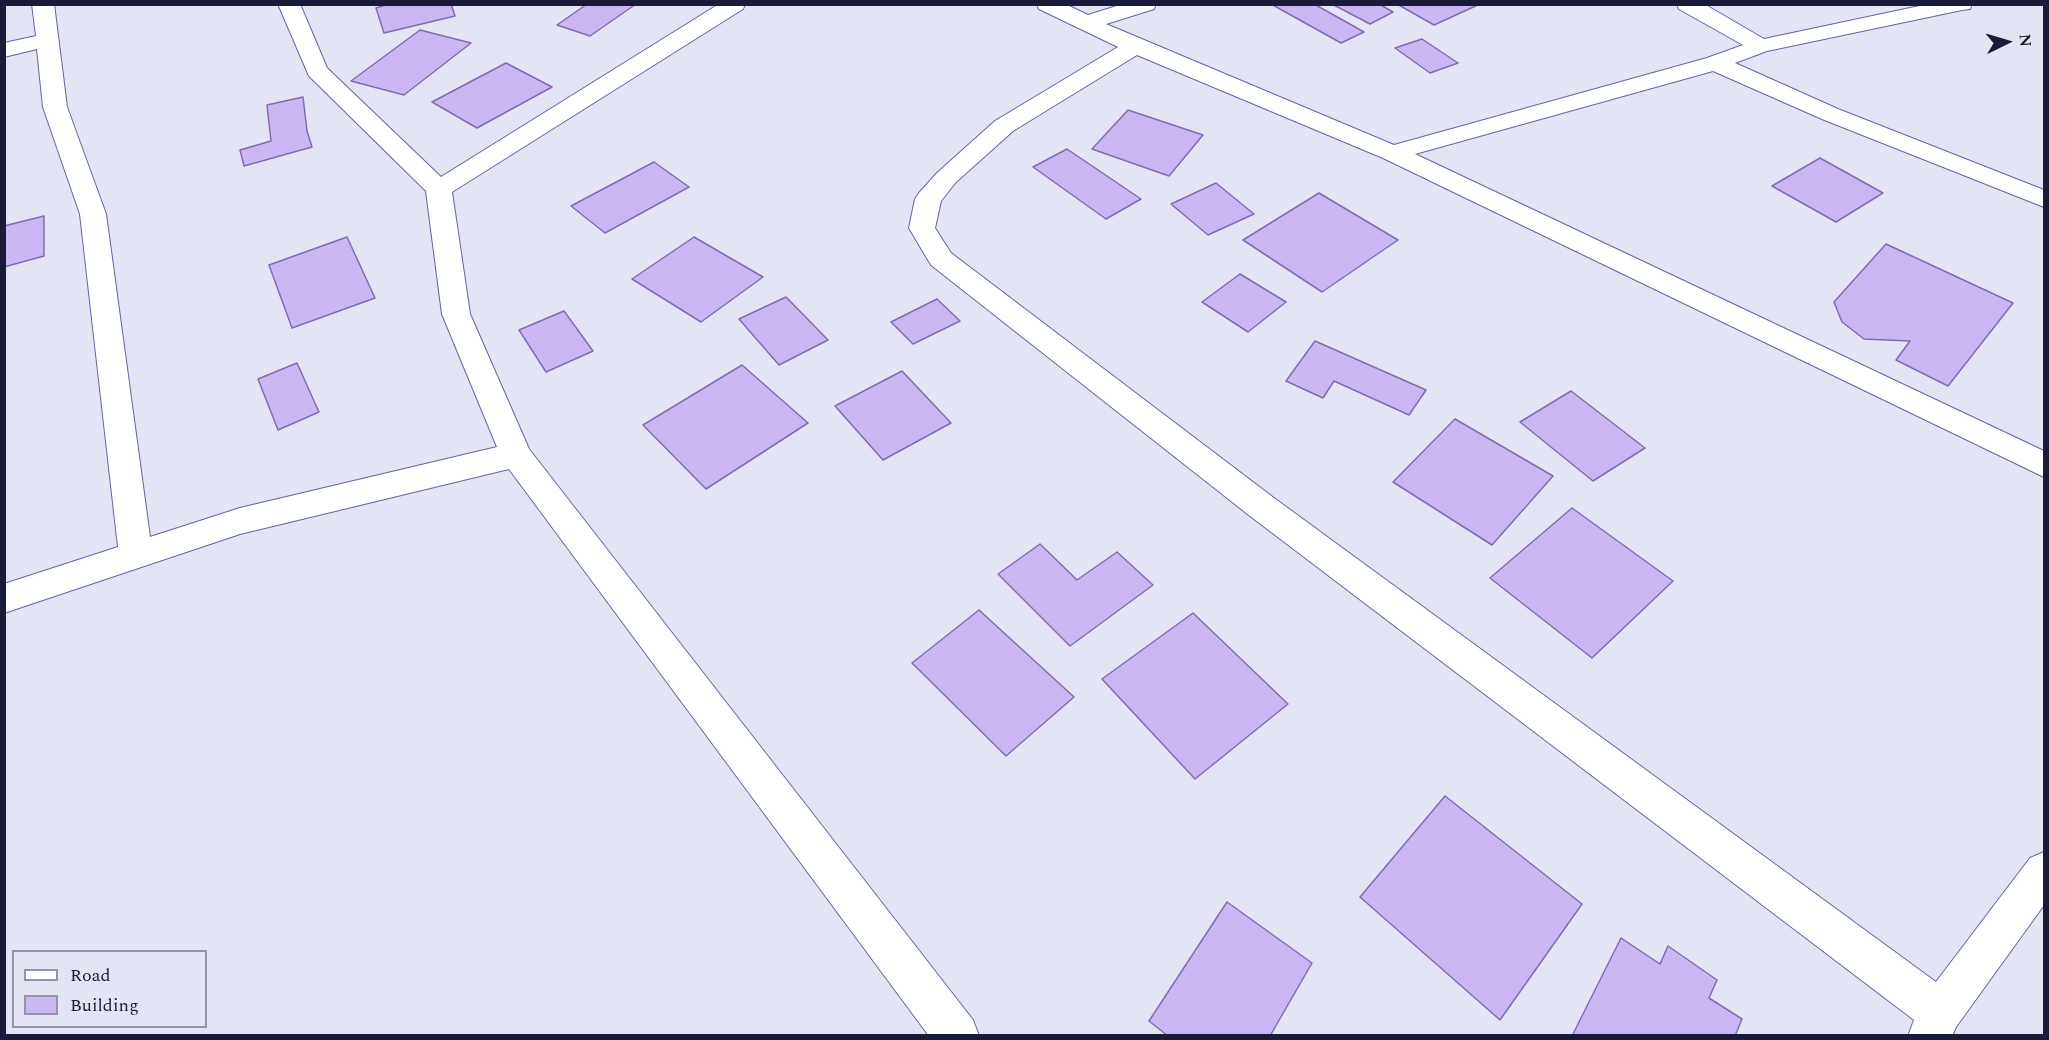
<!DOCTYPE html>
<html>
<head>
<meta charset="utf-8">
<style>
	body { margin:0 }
	#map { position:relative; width:2049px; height:1040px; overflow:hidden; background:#e3e5f5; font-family:Spectral,serif }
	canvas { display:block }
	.frame { position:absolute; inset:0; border:6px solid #1a1b38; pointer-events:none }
	.legend { position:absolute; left:12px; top:950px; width:195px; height:78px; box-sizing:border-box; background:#e3e5f5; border:2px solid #9394a9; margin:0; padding:8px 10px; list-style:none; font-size:18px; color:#1a1b38 }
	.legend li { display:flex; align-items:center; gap:12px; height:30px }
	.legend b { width:30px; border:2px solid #9394a9 }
	.north { position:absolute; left:1977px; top:12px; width:60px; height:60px; -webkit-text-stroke:4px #e3e5f5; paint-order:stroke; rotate:85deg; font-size:16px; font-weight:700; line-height:24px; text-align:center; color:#1a1b38 }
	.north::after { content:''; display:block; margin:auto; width:21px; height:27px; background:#1a1b38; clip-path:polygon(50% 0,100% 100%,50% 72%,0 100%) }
</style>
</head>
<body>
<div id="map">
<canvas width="2049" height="1040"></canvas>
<div class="frame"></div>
<ul class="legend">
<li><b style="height:8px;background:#fff"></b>Road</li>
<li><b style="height:16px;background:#cbb7f4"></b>Building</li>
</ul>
<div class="north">N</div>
</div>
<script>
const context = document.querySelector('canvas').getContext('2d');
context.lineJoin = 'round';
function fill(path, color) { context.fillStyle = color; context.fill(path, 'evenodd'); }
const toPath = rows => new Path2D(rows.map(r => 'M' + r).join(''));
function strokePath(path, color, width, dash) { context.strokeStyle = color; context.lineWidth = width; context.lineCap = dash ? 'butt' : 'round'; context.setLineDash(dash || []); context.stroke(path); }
const building = toPath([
	[389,4,451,4,455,16,384,33,376,8,389,4],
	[587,4,636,4,590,36,557,25,587,4],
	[1271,4,1314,4,1364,32,1341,43,1271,4],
	[1332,4,1379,4,1393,12,1370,24,1332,4],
	[1397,4,1480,4,1434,25,1397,4],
	[420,30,471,43,404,95,351,81,420,30],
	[1422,39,1458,63,1430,73,1395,48,1422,39],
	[506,63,552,87,477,128,432,102,506,63],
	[303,97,307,131,312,147,244,166,240,150,271,141,267,105,303,97],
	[1128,110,1203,135,1169,176,1092,149,1128,110],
	[1067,149,1141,199,1106,219,1033,167,1067,149],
	[1820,158,1883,193,1836,222,1772,186,1820,158],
	[654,162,689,187,605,233,571,206,654,162],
	[1216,183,1254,214,1208,235,1171,204,1216,183],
	[1319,193,1398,240,1322,292,1243,240,1319,193],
	[44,216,44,256,4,267,4,226,44,216],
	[347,237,375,298,292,328,269,265,347,237],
	[694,237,763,277,701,322,632,279,694,237],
	[1886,244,2013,303,1948,386,1896,360,1910,341,1864,339,1842,322,1834,302,1886,244],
	[1240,274,1286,302,1248,332,1202,302,1240,274],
	[786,297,828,340,779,365,739,319,786,297],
	[937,299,960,321,913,344,891,322,937,299],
	[564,311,593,351,546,372,519,330,564,311],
	[1315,341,1426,390,1409,415,1334,381,1323,398,1286,381,1315,341],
	[297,363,319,412,278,430,258,379,297,363],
	[742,365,808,423,706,489,643,425,742,365],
	[902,371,951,423,883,460,835,406,902,371],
	[1571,391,1645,448,1593,481,1520,422,1571,391],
	[1455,419,1553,476,1492,545,1393,482,1455,419],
	[1572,508,1673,581,1592,658,1490,578,1572,508],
	[1040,544,1077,580,1117,552,1153,585,1070,646,998,574,1040,544],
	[979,610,1074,697,1006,756,912,663,979,610],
	[1193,613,1288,704,1195,779,1102,679,1193,613],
	[1445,796,1582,904,1500,1020,1360,897,1445,796],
	[1227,902,1312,963,1270,1036,1168,1036,1149,1021,1227,902],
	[1621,938,1660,964,1668,946,1717,980,1709,998,1742,1019,1735,1036,1572,1036,1621,938]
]);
fill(building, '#cbb7f4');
strokePath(building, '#846bb1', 1.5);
const street = toPath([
	[32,4,54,4,67,107,106,214,150,537,240,508,497,447,442,314,426,191,309,76,278,4,300,4,327,68,441,177,719,4,745,4,743,9,452,192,470,314,529,449,973,1020,979,1036,929,1036,509,469,240,534,4,613,4,584,118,547,80,214,43,107,37,49,4,57,4,43,36,36,32,4],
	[1037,4,1065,4,1088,15,1123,4,1156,4,1154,9,1106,24,1394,145,1707,58,1743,45,1679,9,1677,4,1704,4,1764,39,1929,4,1972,4,1970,9,1962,10,1767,51,1735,63,1838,109,2044,190,2044,207,1822,119,1713,71,1415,154,2044,451,2044,477,1383,158,1137,55,1013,131,955,183,941,201,935,228,951,253,1274,498,1936,982,2030,858,2044,852,2044,905,1956,1027,1952,1036,1908,1036,1914,1020,1250,516,931,265,909,228,915,199,919,193,937,173,995,121,1118,47,1039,9,1037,4]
]);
strokePath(street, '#6165aa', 2);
fill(street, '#fff');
</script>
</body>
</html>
